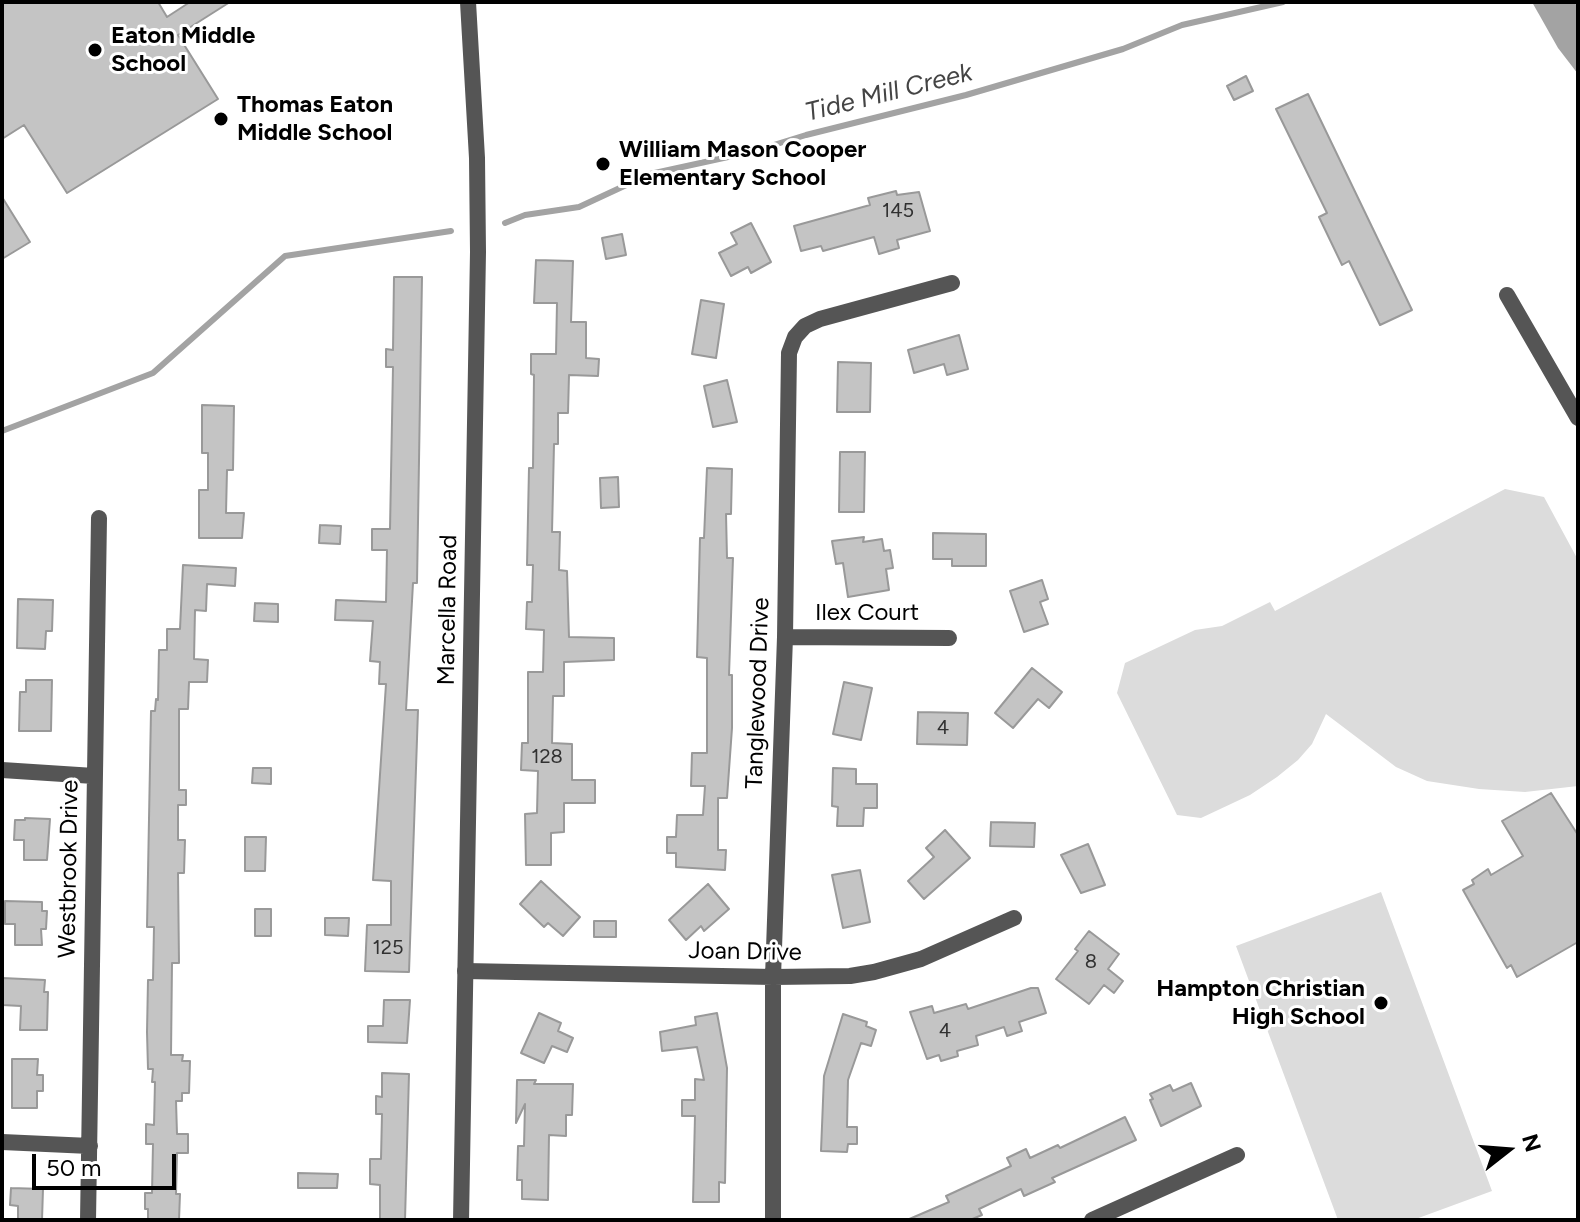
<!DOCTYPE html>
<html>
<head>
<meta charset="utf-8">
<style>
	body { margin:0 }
	#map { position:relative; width:1580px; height:1222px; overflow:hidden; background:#fff; font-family:Figtree,sans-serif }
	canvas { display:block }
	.frame { position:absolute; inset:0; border:4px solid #000; pointer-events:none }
	.north { position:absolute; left:1468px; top:1110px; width:80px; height:80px; -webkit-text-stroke:6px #fff; paint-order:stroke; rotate:73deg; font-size:22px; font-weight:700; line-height:32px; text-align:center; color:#000 }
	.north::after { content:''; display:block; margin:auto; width:28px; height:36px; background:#000; clip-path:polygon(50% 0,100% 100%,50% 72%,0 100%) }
	.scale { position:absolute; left:32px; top:1154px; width:144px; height:36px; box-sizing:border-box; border:4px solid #000; border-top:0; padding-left:10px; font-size:24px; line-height:28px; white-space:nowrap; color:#000; -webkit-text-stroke:6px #fff; paint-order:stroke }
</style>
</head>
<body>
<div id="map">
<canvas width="1580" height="1222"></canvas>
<div class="frame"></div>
<div class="north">N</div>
<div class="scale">50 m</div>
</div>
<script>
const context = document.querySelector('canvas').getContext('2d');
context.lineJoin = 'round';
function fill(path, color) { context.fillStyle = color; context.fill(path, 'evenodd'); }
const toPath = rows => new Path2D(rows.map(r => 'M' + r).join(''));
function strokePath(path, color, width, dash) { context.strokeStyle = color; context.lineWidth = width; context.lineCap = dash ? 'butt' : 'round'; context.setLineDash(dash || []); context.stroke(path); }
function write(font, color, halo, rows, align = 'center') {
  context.font = font + ' Figtree,sans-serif'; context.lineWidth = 6; context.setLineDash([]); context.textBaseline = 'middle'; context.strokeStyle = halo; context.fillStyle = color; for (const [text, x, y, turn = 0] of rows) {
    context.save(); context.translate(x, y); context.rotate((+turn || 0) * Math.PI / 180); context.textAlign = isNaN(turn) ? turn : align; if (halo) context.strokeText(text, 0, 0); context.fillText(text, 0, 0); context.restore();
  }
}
fill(toPath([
	[1505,489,1544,497,1578,560,1578,786,1525,792,1479,789,1427,781,1396,767,1326,714,1312,744,1298,760,1277,777,1250,795,1201,818,1177,815,1117,693,1125,663,1195,630,1222,626,1270,602,1275,611],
	[1381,892,1492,1191,1413,1220,1338,1220,1236,946]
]), '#dcdcdc');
fill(toPath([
	[1532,2,1573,2,1578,6,1578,74,1558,48]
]), '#a3a3a3');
strokePath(toPath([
	[505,223,525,215,579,207,650,174,751,152,806,135,966,95,1123,49,1182,25,1283,2],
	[2,431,153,373,285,256,451,231]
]), '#a3a3a3', 6);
const building = toPath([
	[2,2,158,2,167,17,190,2,230,2,178,35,218,99,67,193,24,125,2,139,2,2],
	[1246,76,1253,91,1234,100,1227,86,1246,76],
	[1308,94,1412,310,1380,325,1349,261,1342,265,1319,217,1327,213,1276,109,1308,94],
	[896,191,897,195,919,192,930,231,897,240,899,248,879,254,874,237,823,251,821,246,801,251,794,226,870,205,868,198,896,191],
	[2,197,30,242,2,259,2,197],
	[751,223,771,262,751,273,748,267,731,276,719,253,737,244,731,233,751,223],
	[622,234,626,255,606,259,602,238,622,234],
	[536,260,573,261,571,322,586,322,586,358,599,359,598,376,569,375,568,413,558,413,558,444,554,444,552,532,560,532,559,570,567,571,569,637,614,638,614,660,564,662,564,696,553,696,552,743,572,744,572,780,595,780,595,803,564,803,564,832,551,833,551,865,526,865,525,814,537,813,538,771,521,770,522,743,528,743,528,672,543,672,544,630,526,629,527,602,532,602,533,565,527,565,529,468,533,468,534,375,531,374,531,354,556,354,557,303,534,303,536,260],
	[394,277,422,277,417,583,413,583,406,710,418,710,409,972,365,971,367,925,391,925,391,881,373,880,386,684,379,684,380,662,370,661,373,621,335,620,336,600,386,602,387,550,372,550,372,529,390,529,393,367,386,367,386,349,393,350,394,277],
	[701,300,724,304,716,358,692,354,701,300],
	[959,335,968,369,947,375,944,364,914,373,908,350,959,335],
	[838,362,871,363,870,412,837,412,838,362],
	[727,380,737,422,713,427,704,386,727,380],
	[202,405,234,406,233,470,227,470,226,513,244,513,242,538,199,538,199,490,208,490,208,453,202,453,202,405],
	[840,452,865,452,864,512,839,512,840,452],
	[707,468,732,469,731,514,726,514,727,558,733,558,729,675,732,675,732,728,727,798,718,798,718,850,726,850,725,870,676,867,676,853,667,853,667,837,676,837,677,815,703,815,705,786,691,786,692,753,707,753,707,658,697,657,700,538,704,538,707,468],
	[618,477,619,507,601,508,600,478,618,477],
	[320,525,341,526,340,544,319,543,320,525],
	[933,533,986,534,986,566,952,566,952,559,933,559,933,533],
	[864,537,863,542,882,539,884,551,890,550,893,568,886,569,889,590,848,597,843,563,836,564,832,541,864,537],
	[183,565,236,568,235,586,207,584,206,611,195,610,194,659,208,660,207,682,189,682,188,709,179,709,179,790,186,790,186,805,178,805,178,840,185,840,184,873,178,873,179,963,172,963,171,1055,183,1055,182,1061,190,1061,189,1093,182,1093,182,1101,176,1101,177,1134,188,1134,188,1153,177,1153,176,1194,180,1194,179,1220,148,1220,148,1209,145,1209,145,1193,152,1193,153,1144,146,1144,146,1124,154,1125,155,1082,152,1082,153,1069,148,1069,147,1032,148,980,153,980,154,927,147,927,151,711,155,711,156,699,158,700,159,650,167,650,167,629,180,629,183,565],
	[1042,580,1048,599,1040,602,1048,624,1024,632,1010,591,1042,580],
	[18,599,53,600,52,631,46,631,45,649,17,648,18,599],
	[255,603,278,604,278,622,254,621,255,603],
	[1032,668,1062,692,1049,708,1038,699,1013,728,995,713,1032,668],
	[26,680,52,680,51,731,19,731,20,692,26,692,26,680],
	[844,682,872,688,861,740,833,734,844,682],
	[918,712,968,713,967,745,917,744,918,712],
	[253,768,271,768,271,784,252,783,253,768],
	[833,768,856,769,856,784,877,784,877,808,864,808,863,826,837,826,838,807,832,806,833,768],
	[1551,793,1578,835,1578,942,1517,977,1511,965,1507,968,1463,890,1474,884,1472,880,1488,869,1491,875,1523,856,1502,821,1551,793],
	[25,818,50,819,47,860,24,860,24,840,14,840,15,820,25,820,25,818],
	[991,822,1035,823,1034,847,990,846,991,822],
	[945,830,970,858,924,899,908,881,934,857,926,848,945,830],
	[245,837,266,837,265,871,245,871,245,837],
	[1088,844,1105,885,1081,893,1061,855,1088,844],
	[860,870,870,922,843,928,832,875,860,870],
	[541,881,580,917,563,936,548,923,544,927,520,904,541,881],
	[708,884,729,909,704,931,701,926,686,940,669,920,708,884],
	[5,901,42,902,42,911,47,911,46,929,41,929,42,945,15,945,15,924,5,924,5,901],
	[255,909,271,909,271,936,255,936,255,909],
	[325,918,349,918,348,936,325,935,325,918],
	[594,921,616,921,616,937,594,937,594,921],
	[1089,931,1119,954,1108,969,1123,981,1114,993,1104,985,1089,1004,1056,979,1078,951,1075,949,1089,931],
	[2,978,45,980,44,992,48,992,47,1030,20,1030,21,1006,2,1005,2,978],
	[1031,988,1038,988,1046,1013,1019,1022,1022,1031,1007,1036,1004,1027,976,1036,978,1045,957,1051,958,1056,941,1061,939,1055,927,1059,910,1012,932,1006,934,1013,966,1004,968,1009,1031,988],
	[384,1000,410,1000,407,1043,368,1042,368,1026,383,1026,384,1000],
	[539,1013,561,1023,558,1031,573,1038,567,1052,552,1046,544,1063,521,1053,539,1013],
	[717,1013,727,1068,725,1183,719,1182,719,1202,693,1202,695,1116,682,1116,682,1100,695,1100,695,1079,704,1080,697,1047,662,1051,660,1032,696,1025,695,1017,717,1013],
	[843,1014,867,1022,866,1026,876,1030,871,1046,861,1043,848,1080,847,1127,857,1127,857,1144,848,1144,847,1152,821,1151,824,1076,843,1014],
	[12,1059,38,1059,37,1075,43,1075,43,1091,37,1091,37,1108,12,1108,12,1059],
	[382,1073,409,1074,405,1220,380,1220,380,1185,370,1184,370,1159,381,1159,382,1114,376,1114,376,1096,382,1097,382,1073],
	[517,1080,536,1080,534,1084,573,1084,572,1115,566,1115,566,1136,549,1135,548,1200,522,1199,522,1180,517,1180,518,1146,524,1146,525,1104,516,1123,517,1080],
	[1191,1083,1201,1106,1161,1126,1150,1100,1153,1099,1150,1094,1170,1085,1173,1091,1191,1083],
	[1125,1117,1136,1140,1052,1178,1055,1182,1024,1196,1021,1189,979,1209,982,1215,970,1220,907,1220,949,1202,946,1196,1011,1166,1007,1158,1026,1149,1030,1158,1058,1145,1060,1148,1125,1117],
	[298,1173,338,1174,337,1188,298,1188,298,1173],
	[11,1188,43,1189,42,1220,18,1220,18,1206,10,1205,11,1188]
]);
fill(building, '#c4c4c4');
strokePath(building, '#999', 2);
strokePath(toPath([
	[1507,295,1578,418],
	[785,637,949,638],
	[2,770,94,776],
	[465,971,773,977,850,976,874,972,921,959,1014,918],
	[2,1142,90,1146],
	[88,1220,99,518],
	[773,1220,773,977,785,637,789,353,795,337,805,326,820,319,952,283],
	[1092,1220,1237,1155]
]), '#555', 16);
strokePath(toPath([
	[461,1220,478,252,477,158,468,2]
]), '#555', 16);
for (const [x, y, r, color] of [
	[95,50,8,"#000"],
	[221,119,8,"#000"],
	[603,164,8,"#000"],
	[1381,1003,8,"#000"]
]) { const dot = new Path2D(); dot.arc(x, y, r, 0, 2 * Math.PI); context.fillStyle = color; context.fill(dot); strokePath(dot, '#fff', 3); }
write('20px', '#313131', null, [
	["145",898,211],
	["4",943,728],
	["128",547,757],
	["125",388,948],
	["8",1091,962],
	["4",945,1031]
]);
write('bold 24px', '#000', '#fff', [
	["Eaton Middle",111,36],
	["School",111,64],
	["Thomas Eaton",237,105],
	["Middle School",237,133],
	["William Mason Cooper",619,150],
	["Elementary School",619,178],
	["Hampton Christian",1365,989,"right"],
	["High School",1365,1017,"right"]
], 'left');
write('24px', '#000', '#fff', [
	["Marcella Road",448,610,-89],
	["Ilex Court",867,613],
	["Tanglewood Drive",758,693,-88],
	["Westbrook Drive",69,869,-89],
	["Joan Drive",745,952,1]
]);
write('italic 26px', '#444', '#fff', [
	["Tide Mill Creek",889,93,-14]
]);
</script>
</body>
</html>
